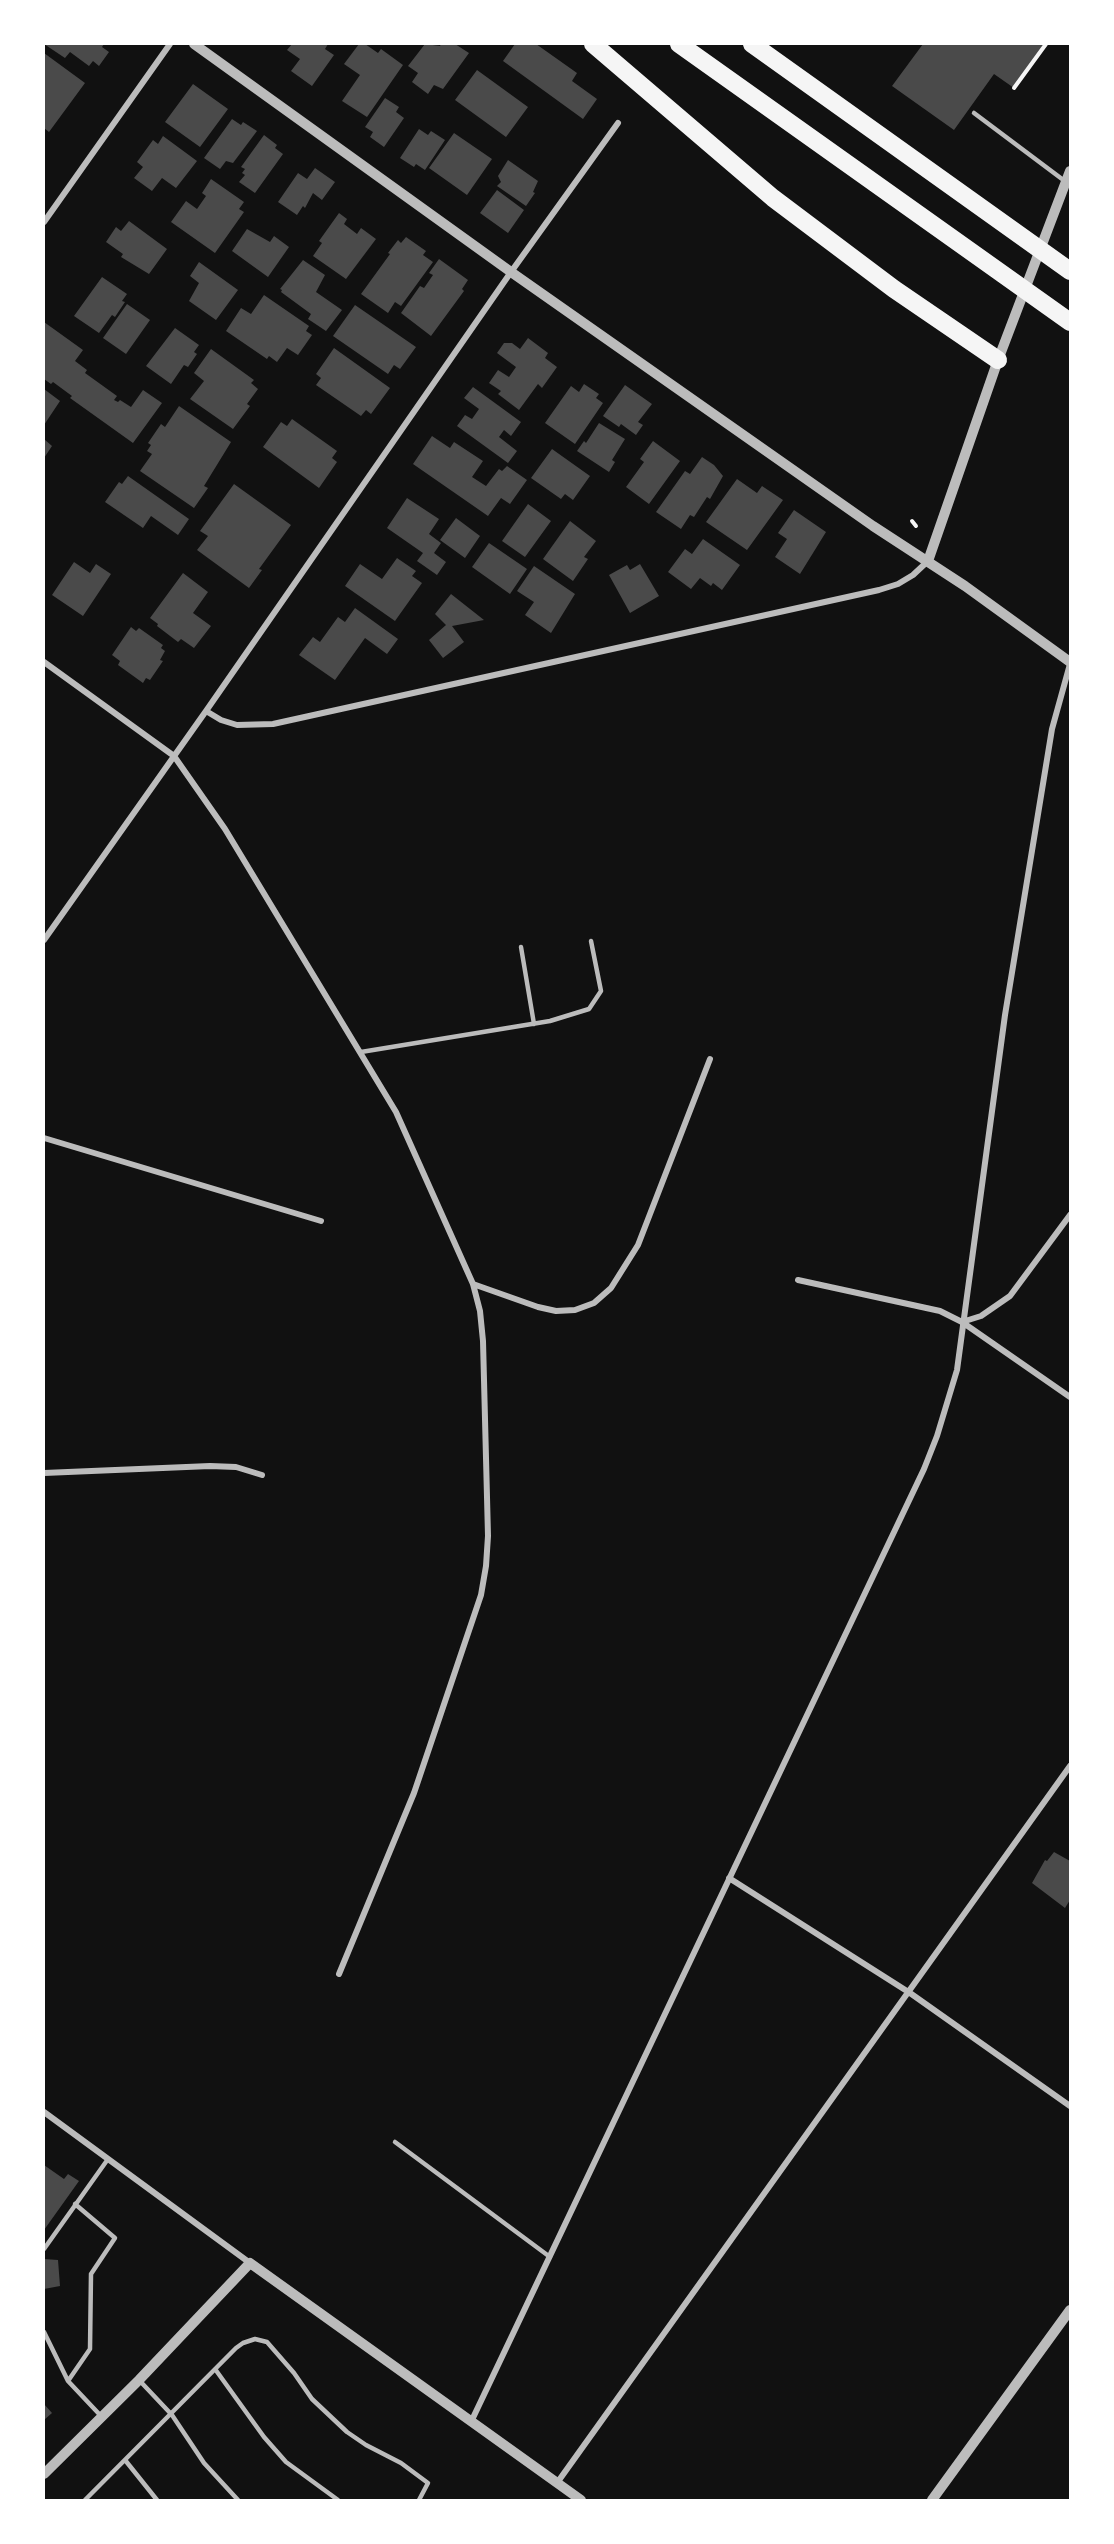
<!DOCTYPE html>
<html>
<head>
<meta charset="utf-8">
<style>
	body { margin:0 }
	#map { position:relative; width:1114px; height:2544px; overflow:hidden; background:#111; font-family:"Nunito Sans",sans-serif }
	canvas { display:block }
	.frame { position:absolute; inset:0; border:45px solid #fff; pointer-events:none }
</style>
</head>
<body>
<div id="map">
<canvas width="1114" height="2544"></canvas>
<div class="frame"></div>
</div>
<script>
const context = document.querySelector('canvas').getContext('2d');
context.lineJoin = 'round';
function fill(path, color) { context.fillStyle = color; context.fill(path, 'evenodd'); }
const toPath = rows => new Path2D(rows.map(r => 'M' + r).join(''));
function strokePath(path, color, width, dash) { context.strokeStyle = color; context.lineWidth = width; context.lineCap = dash ? 'butt' : 'round'; context.setLineDash(dash || []); context.stroke(path); }
fill(toPath([
	[44,44,104,44,102,47,109,52,99,66,93,61,89,66,70,52,65,58],
	[292,44,328,44,325,49,334,55,312,86,291,71,300,59,287,50],
	[359,44,365,44,378,53,381,49,403,65,367,117,342,101,360,75,344,64],
	[425,44,440,46,441,44,455,44,469,53,443,89,434,85,428,94,412,82,418,73,408,66],
	[515,44,536,44,577,73,572,81,597,99,583,119,503,61],
	[923,44,1046,44,1014,88,994,74,954,130,892,86],
	[44,53,85,83,49,132,44,128],
	[477,70,528,107,506,137,455,100],
	[193,84,228,109,200,147,165,122],
	[385,98,399,107,396,112,404,118,384,147,370,137,373,132,365,127],
	[232,119,241,125,243,122,257,131,233,163,226,161,220,169,204,158],
	[419,129,428,135,431,131,445,140,425,170,416,164,414,167,400,158],
	[454,133,492,159,467,195,429,168],
	[264,135,277,145,275,148,283,154,255,193,239,182,245,175,242,173,245,169,241,167],
	[163,136,197,161,176,188,162,178,152,191,134,178,143,167,137,162,153,140,158,144],
	[508,160,538,181,533,192,535,193,526,206,497,186,501,182,498,176],
	[315,168,335,182,322,200,313,193,305,208,303,206,297,215,278,202,298,173,307,179],
	[211,179,244,202,239,209,244,212,215,253,171,222,186,201,197,209,206,196,202,193],
	[497,190,524,210,508,233,480,213],
	[339,213,347,219,344,224,357,234,361,228,376,239,346,279,313,256,322,243,319,241],
	[129,221,167,249,149,274,121,257,123,254,106,242,116,227,121,231],
	[247,229,270,242,274,236,289,247,268,277,232,251],
	[406,237,426,251,423,255,433,262,401,306,395,302,388,313,361,294,390,254,388,253,398,240,401,243],
	[439,259,468,280,462,289,464,291,431,336,401,313,420,286,424,288,433,275,429,273],
	[303,260,325,275,316,292,342,310,326,331,308,319,311,314,281,292,282,290,280,289],
	[199,262,238,290,216,320,189,301,199,283,190,276],
	[102,277,127,294,122,301,125,302,115,317,112,315,99,333,74,316],
	[264,295,309,326,306,331,312,335,298,355,287,348,277,362,269,356,267,359,226,331,241,308,251,314],
	[127,304,150,320,126,354,103,338],
	[355,305,416,347,400,369,394,365,388,374,333,336],
	[44,322,83,350,75,361,87,370,85,373,117,396,114,400,118,402,120,400,131,407,143,390,162,403,133,443,70,398,72,396,53,382,51,384,44,379],
	[175,328,199,345,194,352,197,354,188,367,184,365,171,384,146,366],
	[528,338,548,353,545,358,557,367,542,388,538,384,519,410,498,394,501,391,489,383,498,370,509,377,516,367,497,353,504,343,512,343,520,349],
	[334,348,390,388,371,414,366,410,361,416,316,385,321,378,316,374],
	[211,349,254,380,251,383,258,389,247,404,250,406,233,429,190,399,204,381,194,373],
	[584,384,599,394,596,398,603,403,575,444,545,423,571,386,579,392],
	[625,385,652,404,638,422,643,425,636,435,621,424,619,427,603,416],
	[473,387,521,422,511,436,504,430,499,437,517,451,508,463,457,426,465,415,472,419,479,409,464,398],
	[44,389,60,401,44,425],
	[179,406,231,442,204,486,208,488,194,508,140,471,152,454,147,451,151,445,148,443,161,424,165,427],
	[292,419,337,451,332,458,337,462,319,488,263,447,281,422,287,426],
	[599,423,625,439,612,460,615,462,609,472,577,451,584,441,586,443],
	[432,436,450,448,454,442,483,461,472,477,486,486,499,469,502,471,507,466,527,480,510,504,501,498,488,516,413,464],
	[44,439,52,446,44,458],
	[653,441,680,461,649,504,626,487,644,462,640,459],
	[552,449,590,476,573,500,565,494,561,499,531,478],
	[702,457,714,465,723,476,710,499,707,497,694,517,690,515,681,529,656,512,685,471,690,474],
	[128,476,189,519,178,535,151,516,143,528,105,502,119,482,122,484],
	[737,479,757,493,762,486,783,500,747,550,706,522],
	[234,484,291,525,259,569,262,570,249,588,197,550,208,536,200,531],
	[407,498,439,519,429,534,441,543,434,553,446,562,437,575,417,561,423,553,387,528],
	[528,504,551,521,525,557,502,541],
	[794,510,826,532,800,574,775,557,787,539,778,533],
	[456,518,480,536,465,558,440,540],
	[570,521,596,541,584,557,588,559,573,581,543,559],
	[703,539,740,565,722,590,713,583,711,586,700,578,691,589,668,572,685,549,692,554],
	[489,543,527,569,510,594,472,567],
	[397,558,416,571,412,576,422,583,395,621,345,586,360,564,382,579],
	[74,562,90,573,96,564,111,574,83,616,52,595],
	[640,564,659,596,630,613,609,575,627,565,630,570],
	[534,566,575,594,551,633,525,615,534,602,517,591],
	[183,573,208,592,193,613,211,626,194,648,181,639,178,642,157,626,158,624,150,618],
	[451,594,484,620,452,626,464,642,443,658,429,640,446,625,435,614],
	[355,608,398,639,387,654,365,638,335,680,299,655,313,637,320,642,338,617,345,622],
	[131,627,136,631,139,628,163,645,161,648,165,651,160,660,163,661,150,680,146,678,143,683,118,665,120,661,112,655],
	[1054,1852,1070,1861,1070,1900,1065,1908,1032,1883,1045,1860,1047,1861],
	[44,2165,64,2179,68,2174,79,2181,44,2230],
	[44,2259,58,2260,60,2286,44,2289],
	[44,2404,52,2413,44,2420]
]), '#4a4a4a');
strokePath(toPath([
	[1014,88,1046,44],
	[912,521,916,526]
]), '#f5f5f5', 4);
strokePath(toPath([
	[974,113,1066,182],
	[521,947,534,1024],
	[361,1052,550,1021,589,1009,601,991,591,941],
	[395,2142,550,2257],
	[44,2249,108,2159],
	[44,2332,68,2381,101,2416],
	[215,2369,264,2437,286,2462,338,2500],
	[139,2380,172,2415,204,2463,238,2500],
	[68,2381,90,2349,91,2274,115,2238,75,2204],
	[125,2460,157,2500],
	[85,2500,236,2348,243,2343,255,2339,267,2342,294,2373,312,2399,347,2432,366,2445,401,2463,428,2483,419,2500]
]), '#bcbcbc', 4.5);
strokePath(toPath([
	[44,222,170,44],
	[44,662,174,756,225,829,396,1112,473,1284,480,1311,483,1341,488,1536,486,1566,481,1595,414,1793,339,1974],
	[206,711,221,720,237,725,273,724,879,590,898,584,913,575,928,561],
	[44,940,206,711,511,272,618,123],
	[44,1138,321,1221],
	[798,1280,940,1311,962,1322,1070,1397],
	[473,1284,538,1307,556,1311,575,1310,594,1303,611,1288,638,1245,710,1059],
	[962,1322,981,1316,1010,1296,1070,1215],
	[44,1473,210,1466,236,1467,262,1475],
	[729,1878,910,1993,1070,2106],
	[44,2112,250,2263],
	[471,2422,924,1469,937,1436,957,1370,1005,1015,1052,729,1070,664],
	[557,2483,1070,1766]
]), '#bcbcbc', 6);
strokePath(toPath([
	[194,44,511,272,873,526,965,586,1070,662],
	[928,561,998,360,1070,171],
	[44,2474,139,2380,250,2263,581,2500],
	[932,2500,1070,2310]
]), '#bcbcbc', 10);
strokePath(toPath([
	[593,44,773,198,894,289,998,360],
	[679,44,1070,322],
	[752,44,1070,271]
]), '#f5f5f5', 18);
</script>
</body>
</html>
